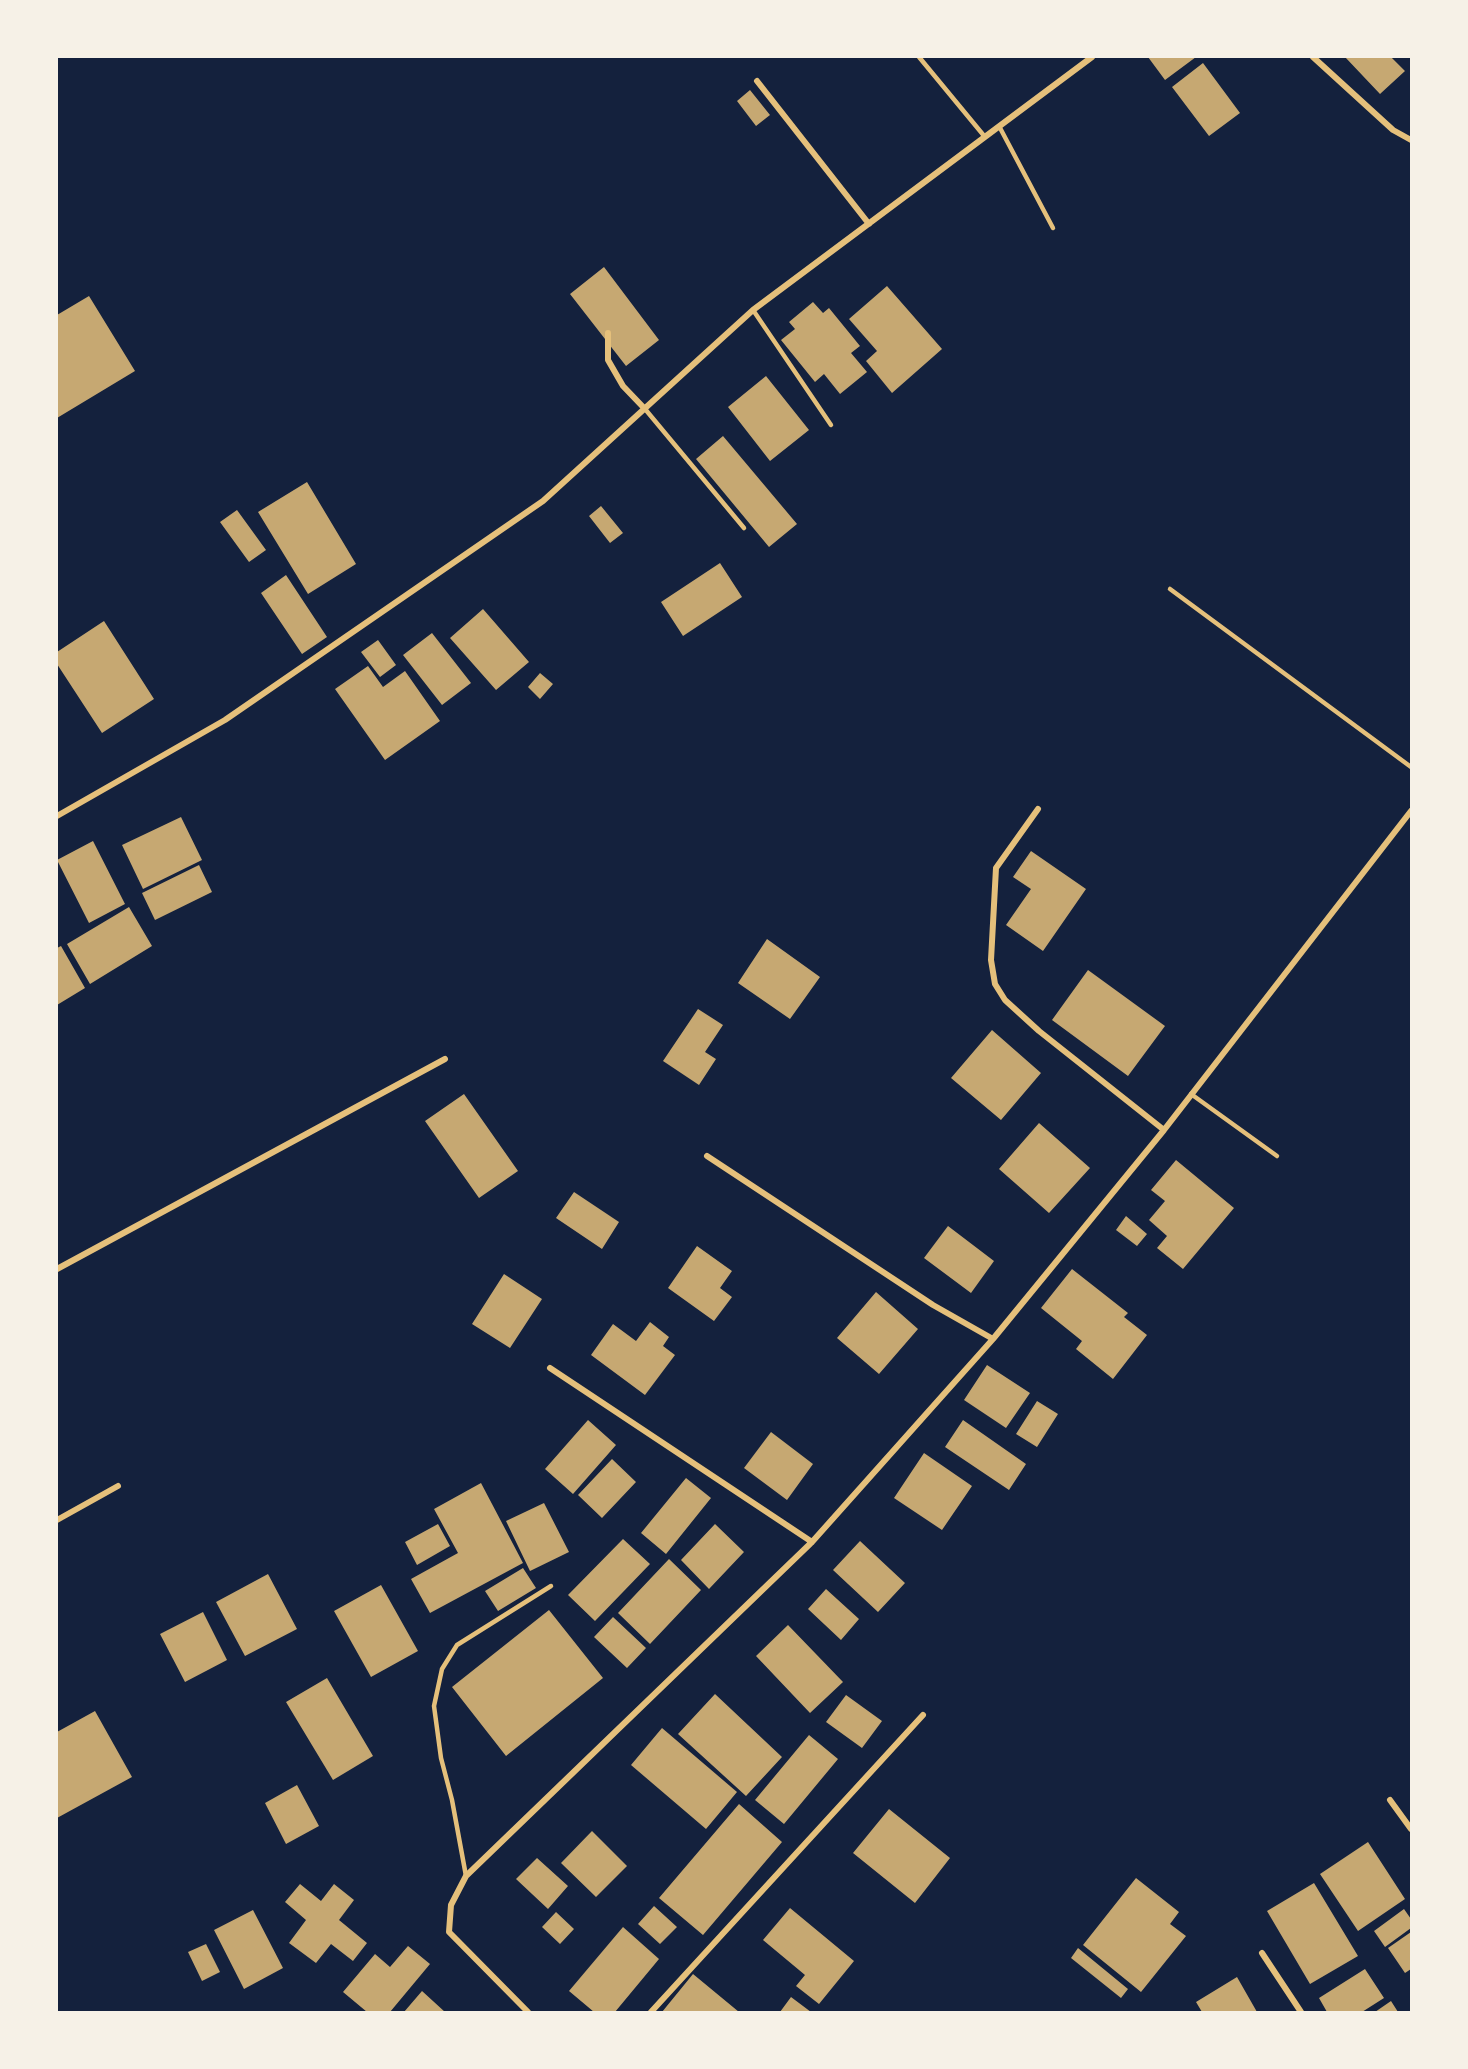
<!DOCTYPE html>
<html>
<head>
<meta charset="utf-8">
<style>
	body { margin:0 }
	#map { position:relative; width:1468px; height:2069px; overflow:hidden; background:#14213d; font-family:"Varela Round",sans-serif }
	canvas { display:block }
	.frame { position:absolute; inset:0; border:58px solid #f6f1e7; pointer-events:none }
</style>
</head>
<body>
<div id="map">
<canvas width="1468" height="2069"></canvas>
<div class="frame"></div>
</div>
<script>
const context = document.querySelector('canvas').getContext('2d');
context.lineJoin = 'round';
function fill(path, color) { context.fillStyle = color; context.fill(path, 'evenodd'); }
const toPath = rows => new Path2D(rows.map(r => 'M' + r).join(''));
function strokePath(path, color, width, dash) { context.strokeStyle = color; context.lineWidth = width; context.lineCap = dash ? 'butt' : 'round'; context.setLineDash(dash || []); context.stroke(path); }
fill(toPath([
	[1148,57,1196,57,1165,80],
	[1345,57,1391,57,1405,71,1380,94],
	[1203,63,1240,113,1209,136,1172,87],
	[750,90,770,115,756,126,737,101],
	[604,267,659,340,626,366,570,294],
	[887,286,942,349,892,393,866,361,877,351,849,319],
	[89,296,135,371,57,418,57,315],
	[813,302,823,313,829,308,860,346,851,353,867,372,840,394,824,374,815,382,781,340,795,329,789,322],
	[766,376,809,430,770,461,728,407],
	[723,436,797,524,769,547,696,459],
	[307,482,356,564,308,594,258,512],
	[601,506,623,533,610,543,589,516],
	[237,510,266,550,249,562,220,522],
	[720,563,742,597,683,636,661,602],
	[286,575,327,637,302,654,261,593],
	[483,609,529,662,496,690,450,638],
	[104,621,154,699,102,733,57,664,57,652],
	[432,633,471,683,442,705,403,655],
	[378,640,396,665,380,677,361,652],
	[368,666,383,687,405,671,440,721,385,760,335,689],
	[540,673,553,684,540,699,528,687],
	[181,817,202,860,143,889,122,845],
	[93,841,125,904,89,923,57,860],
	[1031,851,1086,889,1043,951,1006,925,1031,889,1013,877],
	[199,865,212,892,155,920,142,893],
	[129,907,152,946,90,984,67,944],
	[767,939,820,977,790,1019,738,983],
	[61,946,85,988,57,1005,57,948],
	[1088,970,1165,1026,1128,1076,1052,1020],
	[698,1009,723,1025,705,1052,716,1059,699,1085,663,1061],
	[992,1030,1041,1073,1001,1120,951,1078],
	[464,1094,518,1171,479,1198,425,1121],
	[1039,1123,1090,1168,1049,1213,999,1169],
	[1176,1160,1234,1208,1183,1269,1157,1248,1167,1236,1149,1220,1165,1201,1151,1190],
	[574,1192,619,1222,602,1249,556,1218],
	[1126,1216,1147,1234,1137,1246,1116,1230],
	[948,1226,994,1261,971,1293,924,1258],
	[697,1246,732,1271,720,1288,732,1297,714,1321,668,1288],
	[1072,1269,1128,1313,1124,1317,1147,1335,1113,1379,1076,1349,1082,1341,1041,1308],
	[504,1274,542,1299,510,1348,472,1324],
	[876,1292,918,1329,879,1374,837,1338],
	[650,1322,669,1337,663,1346,675,1355,645,1395,591,1355,613,1324,636,1341],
	[987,1365,1030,1393,1006,1428,964,1400],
	[1037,1401,1058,1414,1037,1447,1016,1434],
	[588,1420,616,1445,573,1494,545,1469],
	[963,1420,1026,1464,1009,1490,945,1447],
	[771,1432,813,1464,787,1500,744,1468],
	[924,1453,972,1486,942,1530,894,1498],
	[612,1459,636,1482,602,1518,578,1495],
	[686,1478,711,1498,666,1554,641,1533],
	[481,1483,523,1563,430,1613,411,1579,458,1553,434,1509],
	[544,1503,569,1552,530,1571,506,1521],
	[438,1524,450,1546,417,1565,405,1542],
	[715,1524,744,1552,709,1589,681,1560],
	[623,1539,650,1564,595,1621,568,1595],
	[860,1541,905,1583,878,1612,833,1570],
	[669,1559,701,1590,650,1644,618,1613],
	[523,1568,536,1588,498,1611,485,1591],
	[268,1574,297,1629,245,1656,216,1602],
	[381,1585,418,1651,371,1677,334,1611],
	[826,1589,859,1619,841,1640,808,1609],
	[549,1610,603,1678,506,1756,452,1687],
	[203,1612,227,1660,185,1682,160,1634],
	[613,1617,646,1648,627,1668,594,1637],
	[788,1625,843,1682,810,1713,756,1656],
	[327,1678,373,1756,333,1780,286,1702],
	[715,1694,782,1757,746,1796,678,1734],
	[846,1695,882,1721,862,1748,826,1722],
	[95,1711,132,1777,57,1818,57,1732],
	[662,1728,737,1792,706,1829,631,1765],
	[809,1735,838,1759,784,1824,755,1800],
	[297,1785,319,1826,286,1844,265,1803],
	[739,1804,782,1842,703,1935,659,1898],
	[889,1809,950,1858,915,1903,853,1853],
	[592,1831,627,1866,596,1897,561,1863],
	[1368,1842,1405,1899,1358,1931,1320,1874],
	[537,1858,568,1886,548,1909,516,1879],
	[1136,1878,1179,1912,1170,1924,1186,1936,1141,1992,1083,1945],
	[1314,1883,1358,1956,1310,1984,1267,1911],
	[300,1884,321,1901,334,1884,354,1900,339,1920,367,1943,353,1961,331,1944,316,1963,289,1943,306,1920,285,1902],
	[654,1906,677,1927,660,1944,638,1924],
	[790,1908,854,1961,819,2004,796,1986,805,1975,763,1940],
	[1404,1909,1411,1919,1411,1928,1385,1947,1374,1931],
	[253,1910,283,1968,244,1989,214,1930],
	[556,1912,574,1929,560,1944,542,1927],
	[623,1927,659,1959,615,2012,594,2012,569,1991],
	[1411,1932,1411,1969,1405,1973,1388,1948],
	[206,1944,220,1972,202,1981,188,1952],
	[408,1946,430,1964,390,2012,367,2012,343,1992,375,1954,390,1967],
	[1078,1948,1128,1989,1121,1998,1071,1958],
	[1365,1969,1384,1998,1362,2012,1327,2012,1319,1998],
	[693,1974,739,2012,662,2012],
	[1237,1977,1257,2012,1202,2012,1196,2002],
	[422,1991,445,2012,404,2012],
	[791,1997,811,2012,780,2012],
	[1391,2001,1398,2012,1375,2012]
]), '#c6a872');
strokePath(toPath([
	[919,57,985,137],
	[999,126,1053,228],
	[753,310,831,425],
	[645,409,744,528],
	[1170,589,1411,767],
	[1191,1094,1277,1156],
	[466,1876,452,1800,441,1758,434,1706,442,1669,457,1645,551,1586]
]), '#e5c07b', 4.5);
strokePath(toPath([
	[1313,57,1393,130,1411,140],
	[757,81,869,224],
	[608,333,608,360,623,386,645,409],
	[1038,809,996,868,991,960,995,984,1005,1000,1039,1031,1164,1130],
	[57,816,225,720,543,501,753,310,1092,57],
	[707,1156,933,1305,993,1339],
	[57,1269,445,1059],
	[550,1368,812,1542],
	[57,1520,118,1486],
	[1390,1800,1411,1829],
	[1262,1953,1301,2012],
	[528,2012,449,1932,451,1905,466,1876,812,1542,993,1339,1164,1130,1411,811],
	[651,2012,923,1715]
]), '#e5c07b', 6);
</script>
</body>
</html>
